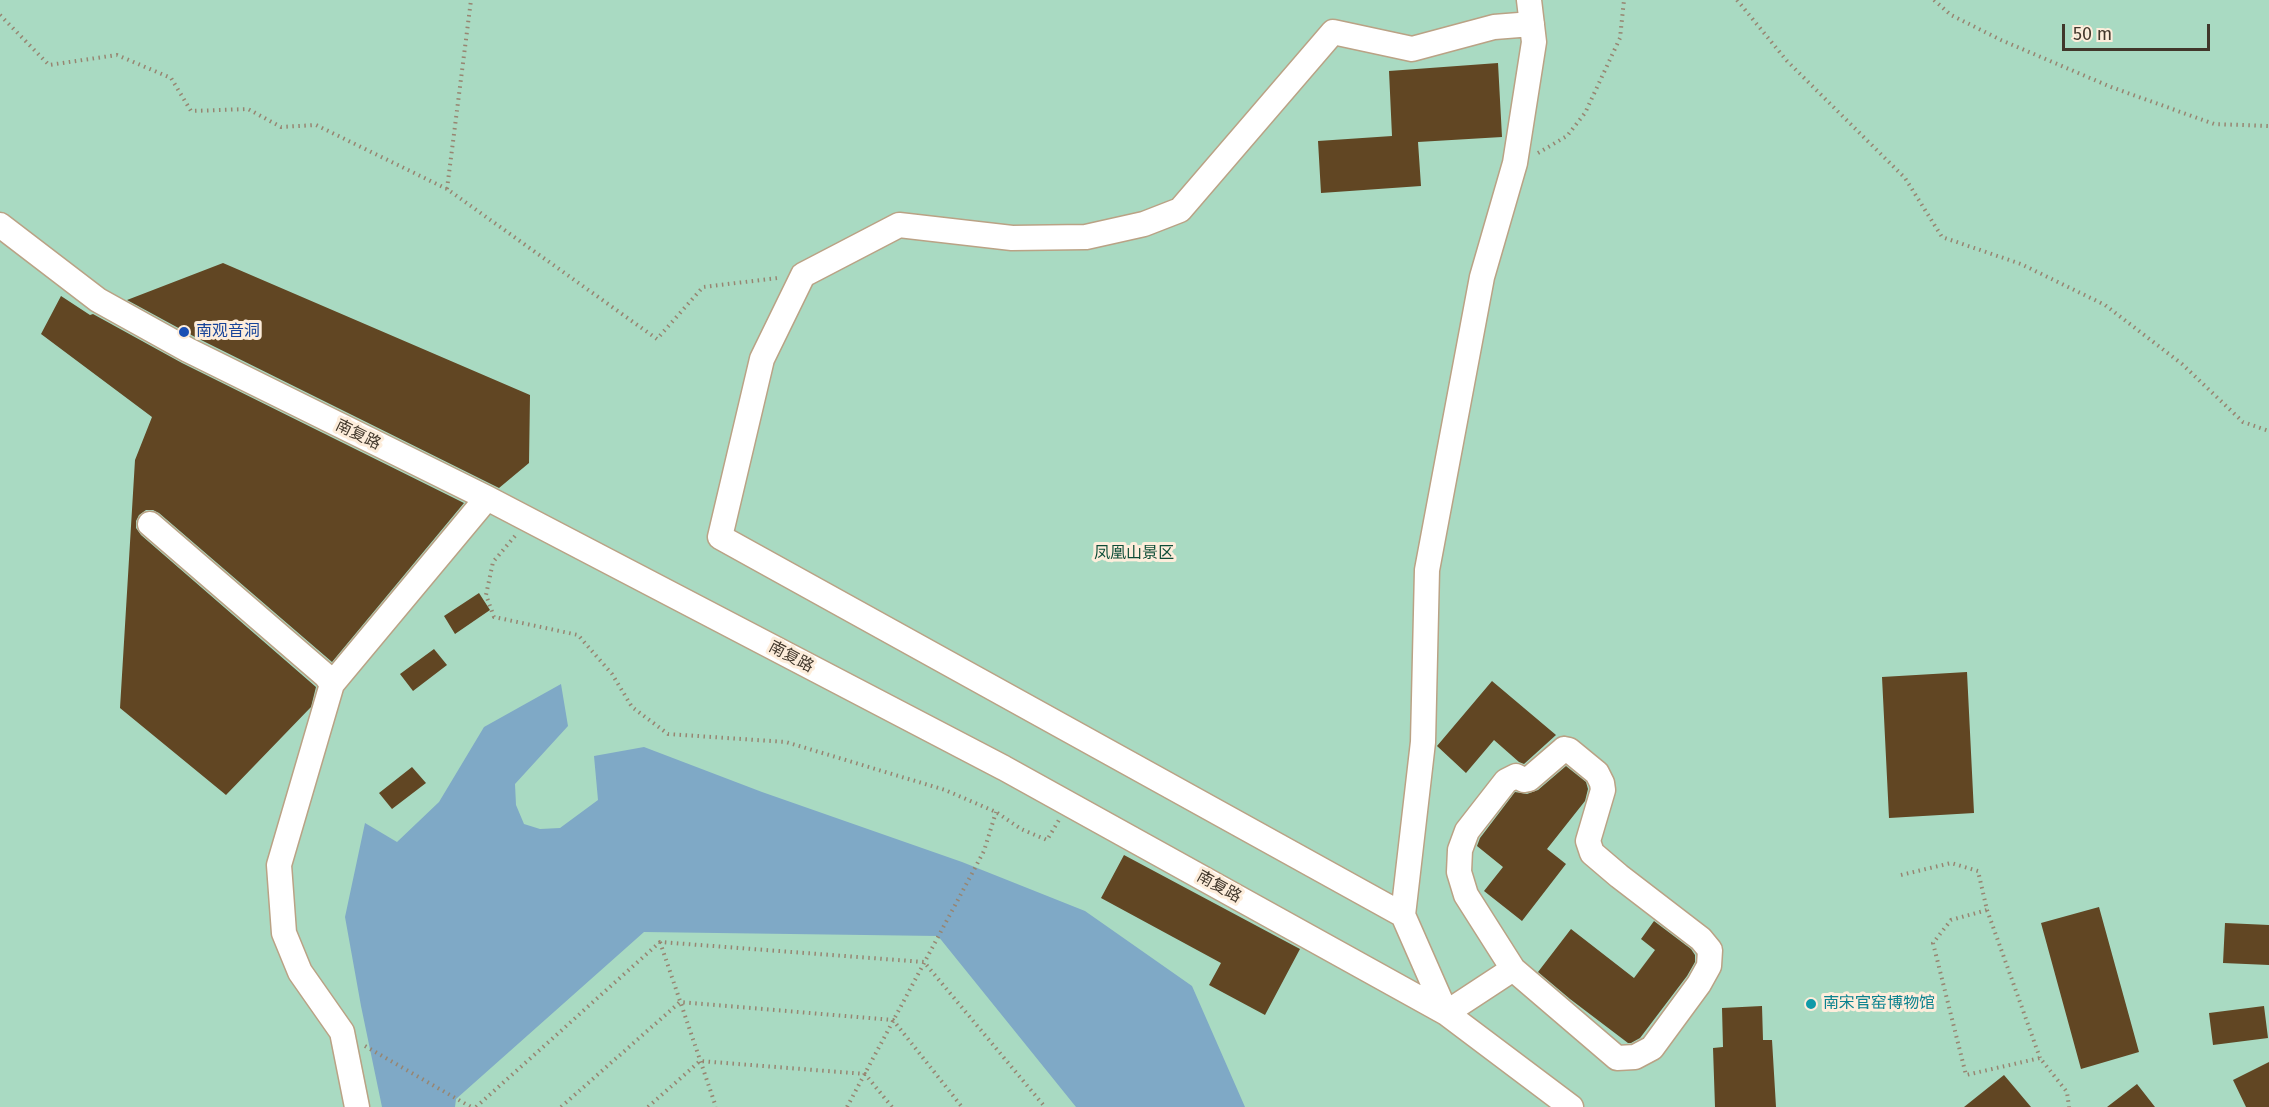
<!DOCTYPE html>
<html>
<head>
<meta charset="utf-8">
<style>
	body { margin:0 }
	#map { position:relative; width:2269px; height:1107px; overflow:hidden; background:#f8dec0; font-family:"Fira Sans",sans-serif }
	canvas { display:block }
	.scale { position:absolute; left:2062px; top:24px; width:148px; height:27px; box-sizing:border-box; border:3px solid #41372b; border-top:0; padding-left:8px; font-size:18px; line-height:21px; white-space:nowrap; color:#41372b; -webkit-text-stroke:4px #fdeddb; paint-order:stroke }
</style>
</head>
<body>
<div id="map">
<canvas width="2269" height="1107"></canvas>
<div class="scale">50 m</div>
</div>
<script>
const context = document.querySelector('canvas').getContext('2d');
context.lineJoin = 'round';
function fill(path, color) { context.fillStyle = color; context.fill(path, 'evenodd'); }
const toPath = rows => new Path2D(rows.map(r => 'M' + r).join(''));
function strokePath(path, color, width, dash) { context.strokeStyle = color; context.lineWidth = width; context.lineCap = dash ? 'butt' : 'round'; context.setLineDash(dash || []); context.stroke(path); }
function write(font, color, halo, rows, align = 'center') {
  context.font = font + ' "Fira Sans","Noto Sans SC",sans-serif'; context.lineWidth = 6; context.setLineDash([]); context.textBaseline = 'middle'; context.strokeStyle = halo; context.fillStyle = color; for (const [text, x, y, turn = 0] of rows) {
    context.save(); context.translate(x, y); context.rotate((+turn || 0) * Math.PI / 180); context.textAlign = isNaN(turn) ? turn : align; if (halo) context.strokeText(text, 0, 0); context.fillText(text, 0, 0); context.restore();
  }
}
fill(toPath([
	[0,0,2269,0,2269,1107,0,1107]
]), '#a9dac2');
fill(toPath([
	[561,684,568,726,515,784,516,805,524,824,540,829,560,828,598,800,594,756,644,747,762,792,962,862,1085,911,1192,986,1245,1107,1076,1107,938,936,644,932,456,1099,455,1107,382,1107,361,1006,345,917,365,823,397,842,439,802,484,727]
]), '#7fa9c6');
fill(toPath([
	[1498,63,1502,137,1418,142,1421,186,1321,193,1318,141,1392,136,1389,71],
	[223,263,530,395,529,463,499,488,195,337,127,300],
	[61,296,90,315,93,314,182,363,464,503,332,662,159,513,153,510,146,510,139,515,136,521,136,528,141,535,316,687,311,707,226,795,120,708,135,460,152,417,41,334],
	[479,593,490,610,455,634,444,616],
	[434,649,447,665,413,691,400,674],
	[1967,672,1974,813,1889,818,1882,677],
	[1492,681,1556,735,1524,764,1519,762,1494,740,1466,773,1437,746],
	[1566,766,1586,782,1588,789,1585,801,1547,849,1566,864,1522,921,1484,891,1503,867,1477,846,1480,838,1515,792,1527,794,1538,790],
	[412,767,426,783,392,809,379,793],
	[1124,855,1300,949,1265,1015,1209,985,1221,963,1101,898],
	[2099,907,2139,1052,2081,1069,2041,923],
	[1654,921,1691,949,1695,955,1695,962,1687,976,1640,1038,1631,1043,1628,1043,1570,999,1538,972,1571,929,1634,978,1655,950,1641,939],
	[2225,923,2269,925,2269,965,2223,963],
	[1762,1006,1763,1040,1772,1040,1776,1107,1715,1107,1713,1048,1723,1047,1722,1008],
	[2264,1006,2268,1038,2213,1045,2209,1013],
	[2269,1062,2269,1107,2246,1107,2233,1080],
	[2004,1075,2031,1107,1964,1107],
	[2137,1084,2155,1107,2107,1107]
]), '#614623');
const minor = toPath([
	[0,225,98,300,188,350,487,498,1004,768,1446,1013,1571,1107],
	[150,524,326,676,332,684],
	[1564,749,1569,750,1597,773,1602,783,1603,790,1588,841,1592,853,1619,876,1701,939,1710,950,1709,966,1699,984,1652,1048,1635,1057,1617,1058,1513,969,1466,895,1459,872,1460,850,1467,831,1506,781,1516,776,1524,780,1529,779,1564,749],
	[1403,915,720,537,762,359,803,275,899,225,1012,238,1086,237,1144,224,1180,210,1333,32,1412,49,1494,27,1532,24],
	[1513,969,1446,1013,1403,915,1423,742,1427,570,1482,277,1515,163,1534,42,1529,0],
	[357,1107,342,1032,300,972,284,933,279,865,332,684,487,498]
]);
strokePath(minor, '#baa285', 27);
strokePath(toPath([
	[1737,0,1787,61,1905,178,1942,237,2021,264,2105,305,2182,364,2243,422,2269,431],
	[1934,0,1951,15,2001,40,2111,87,2214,124,2269,126],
	[0,15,49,65,117,55,171,78,191,111,248,109,281,127,316,125,447,189,657,339,703,287,778,278],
	[1538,153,1567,136,1585,113,1620,38,1624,0],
	[447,189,471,0],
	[515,536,493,562,486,595,494,617,578,635,612,674,632,707,668,734,786,742,945,790,996,812,1021,829,1047,840,1059,820],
	[1901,875,1951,863,1978,871,1987,910,1951,920,1933,943,1966,1075,2040,1058,2067,1092,2069,1107],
	[1987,910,2040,1058],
	[660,942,716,1107],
	[365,1046,471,1107],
	[476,1107,660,942,924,962,1045,1107],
	[561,1107,680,1002,893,1020,962,1107],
	[648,1107,700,1061,865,1074,892,1107],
	[847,1107,984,851,996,812]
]), '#978571', 4, [1.5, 4.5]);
strokePath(minor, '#fff', 24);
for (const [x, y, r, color] of [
	[184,332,6,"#1a4fb4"],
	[1811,1004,6,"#0f9aa8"]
]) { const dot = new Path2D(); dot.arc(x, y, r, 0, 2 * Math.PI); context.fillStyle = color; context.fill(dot); strokePath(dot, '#fdeddb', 2); }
write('16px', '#164399', '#fdeddb', [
	["南观音洞",196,332]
], 'left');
write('16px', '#41372b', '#fdeddb', [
	["南复路",358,435,26],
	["南复路",791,657,28],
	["南复路",1219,887,29]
]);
write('16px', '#0e4d37', '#fdeddb', [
	["凤凰山景区",1134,554]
]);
write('16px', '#0d838f', '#fdeddb', [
	["南宋官窑博物馆",1823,1004]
], 'left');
</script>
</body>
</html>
